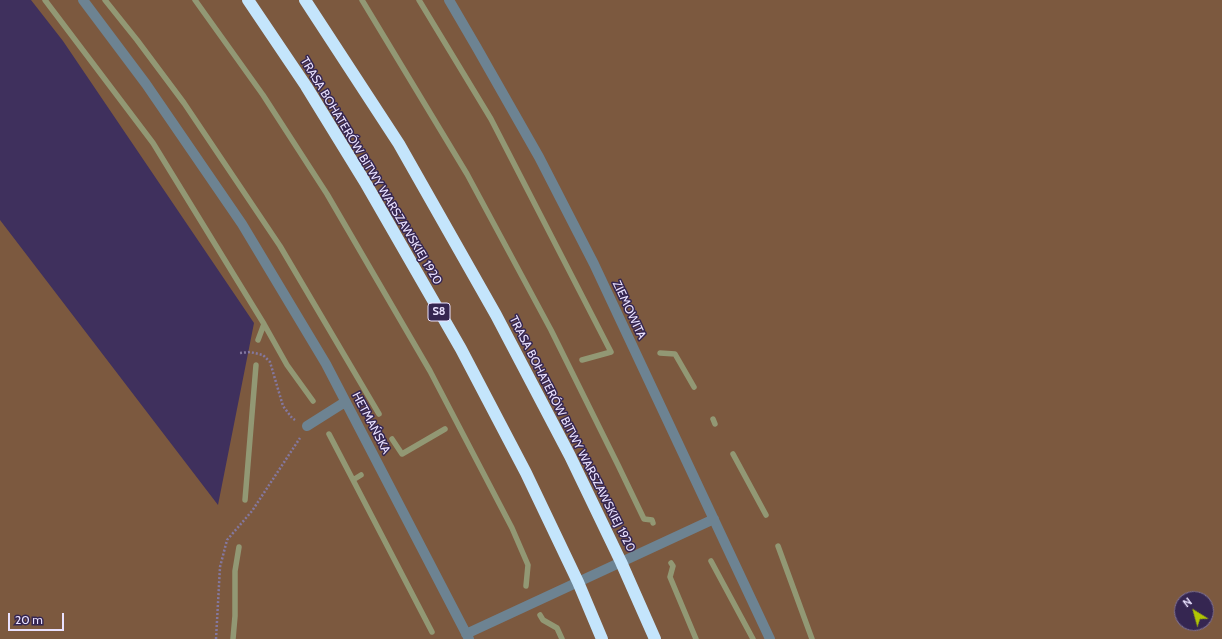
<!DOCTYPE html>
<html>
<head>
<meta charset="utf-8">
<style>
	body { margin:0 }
	#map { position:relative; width:1222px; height:639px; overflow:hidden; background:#3f305d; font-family:Cabin,sans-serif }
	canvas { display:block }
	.north { position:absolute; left:1174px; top:591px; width:40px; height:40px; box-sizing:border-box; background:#352651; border:1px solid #7d7197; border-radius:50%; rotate:323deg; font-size:11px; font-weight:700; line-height:16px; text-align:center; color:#eae2ff }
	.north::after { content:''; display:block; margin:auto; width:14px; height:18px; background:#b0c503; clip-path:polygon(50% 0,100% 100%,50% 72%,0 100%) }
	.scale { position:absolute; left:8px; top:613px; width:56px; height:18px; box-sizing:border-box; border:2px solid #eae2ff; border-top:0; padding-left:5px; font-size:12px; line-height:14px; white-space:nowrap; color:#eae2ff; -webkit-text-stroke:3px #352651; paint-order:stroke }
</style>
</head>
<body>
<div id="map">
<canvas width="1222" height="639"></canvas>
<div class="north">N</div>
<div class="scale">20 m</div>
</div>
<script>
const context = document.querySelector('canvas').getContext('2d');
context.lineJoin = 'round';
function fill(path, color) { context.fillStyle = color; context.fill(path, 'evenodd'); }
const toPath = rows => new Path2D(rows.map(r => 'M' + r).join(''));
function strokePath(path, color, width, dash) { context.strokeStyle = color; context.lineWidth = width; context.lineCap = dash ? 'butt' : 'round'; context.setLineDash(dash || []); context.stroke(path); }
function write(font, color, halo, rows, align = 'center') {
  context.font = font + ' Cabin,sans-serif'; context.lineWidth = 3; context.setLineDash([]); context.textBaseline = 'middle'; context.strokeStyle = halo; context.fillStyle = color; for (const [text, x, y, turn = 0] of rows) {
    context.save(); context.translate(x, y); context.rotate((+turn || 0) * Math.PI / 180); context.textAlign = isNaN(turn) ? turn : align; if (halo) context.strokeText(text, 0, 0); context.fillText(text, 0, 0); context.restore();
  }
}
fill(toPath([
	[31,0,1222,0,1222,639,0,639,0,220,218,505,254,323,63,41],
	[1182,599,1206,599,1206,623,1182,623]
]), '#7c593f');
strokePath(toPath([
	[45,0,153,143,264,324,287,365,313,401],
	[105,0,137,40,184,103,280,246,379,414],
	[195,0,263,95,327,194,430,371,512,528,528,565,526,586],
	[362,0,467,174,551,330,618,465,644,519,652,520,653,523],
	[419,0,491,119,611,352,582,360],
	[258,340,264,324],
	[660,353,675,354,694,387],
	[713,419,715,424],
	[329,434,353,480,361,475],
	[392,439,402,454,445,429],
	[733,454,766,515],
	[353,480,432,632],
	[245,500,256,365],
	[778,546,812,639],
	[711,561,753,639],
	[671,563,673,566,670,577,696,639],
	[540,615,543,620,557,628,562,639],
	[233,639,235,616,235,571,239,547]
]), '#929874', 5.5);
strokePath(toPath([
	[240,353,250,352,263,355,270,362,283,406,292,418,295,420],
	[216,639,220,567,227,540,252,511,300,438]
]), '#84789f', 2.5, [2, 2]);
strokePath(toPath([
	[83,0,146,84,242,224,326,364,469,639],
	[449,0,477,48,539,157,594,264,770,639],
	[307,426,345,402],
	[466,634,714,519]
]), '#6d8392', 10);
strokePath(toPath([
	[248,0,306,86,365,182,461,349,526,473,578,582,602,639],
	[305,0,399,144,496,315,570,456,621,562,655,639]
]), '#c4e5fc', 12);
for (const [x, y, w] of [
	[439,312,22]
]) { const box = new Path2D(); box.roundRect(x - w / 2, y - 9, w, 18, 3); context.fillStyle = '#352651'; context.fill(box); strokePath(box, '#eae2ff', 1); }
write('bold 11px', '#eae2ff', null, [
	["S8",439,312]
]);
write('12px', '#eae2ff', '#352651', [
	["TRASA BOHATERÓW BITWY WARSZAWSKIEJ 1920",371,171,59],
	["ZIEMOWITA",629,310,65],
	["HETMAŃSKA",371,423,62],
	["TRASA BOHATERÓW BITWY WARSZAWSKIEJ 1920",572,434,63]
]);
</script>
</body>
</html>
